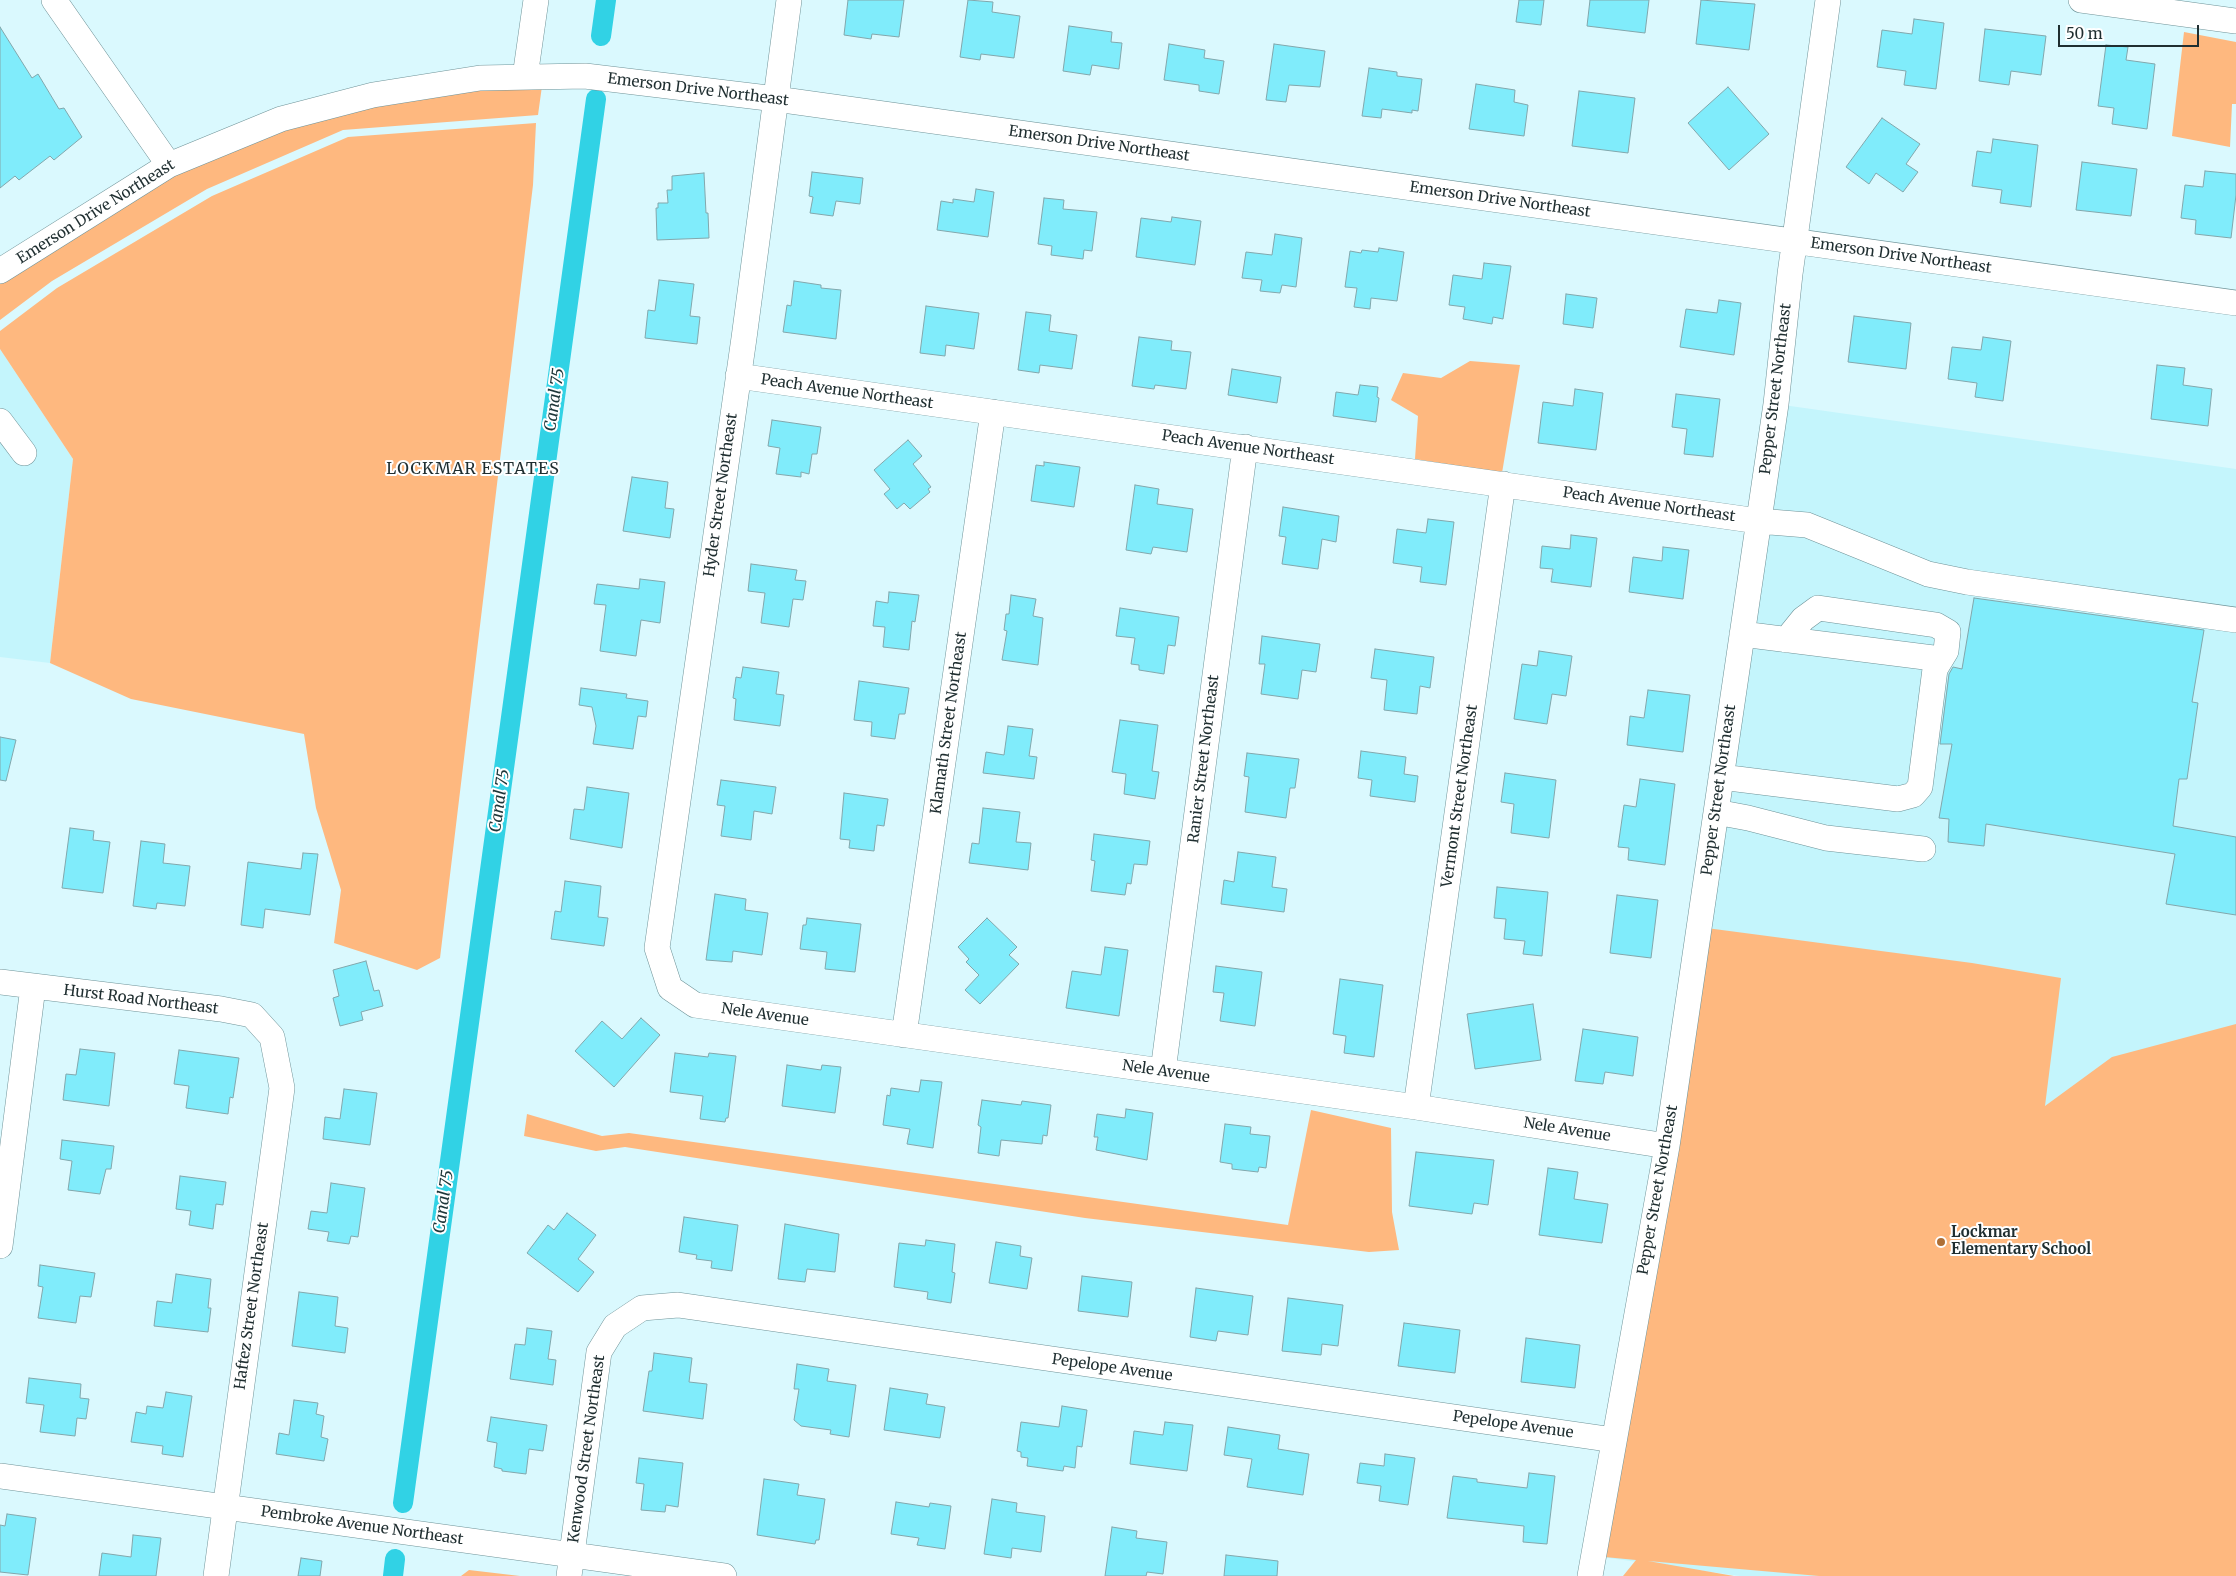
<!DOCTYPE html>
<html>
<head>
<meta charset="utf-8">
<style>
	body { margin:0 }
	#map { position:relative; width:2236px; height:1576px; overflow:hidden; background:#daf9fe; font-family:Merriweather,serif }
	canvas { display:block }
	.scale { position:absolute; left:2058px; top:25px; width:141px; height:22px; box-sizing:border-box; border:2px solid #1f2e30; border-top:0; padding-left:6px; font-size:15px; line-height:18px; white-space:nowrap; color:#1f2e30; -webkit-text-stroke:4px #fff; paint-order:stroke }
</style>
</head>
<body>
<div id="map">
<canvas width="2236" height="1576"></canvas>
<div class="scale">50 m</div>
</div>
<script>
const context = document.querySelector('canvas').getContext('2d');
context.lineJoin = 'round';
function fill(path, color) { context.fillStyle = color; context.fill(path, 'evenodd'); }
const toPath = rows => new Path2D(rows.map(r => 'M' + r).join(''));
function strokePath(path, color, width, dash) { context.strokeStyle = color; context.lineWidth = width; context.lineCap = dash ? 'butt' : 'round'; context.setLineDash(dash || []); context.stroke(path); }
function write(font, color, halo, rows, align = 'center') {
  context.font = font + ' Merriweather,serif'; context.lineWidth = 4; context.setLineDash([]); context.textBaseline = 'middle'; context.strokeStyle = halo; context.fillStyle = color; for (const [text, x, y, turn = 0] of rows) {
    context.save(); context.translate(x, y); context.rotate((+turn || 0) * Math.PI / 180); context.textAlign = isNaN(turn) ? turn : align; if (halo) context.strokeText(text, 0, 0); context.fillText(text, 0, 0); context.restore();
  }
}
fill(toPath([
	[0,349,73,459,50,663,0,657],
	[1776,404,2236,469,2236,1576,1740,1576,1594,1556]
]), '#c4f5fc');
fill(toPath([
	[2184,32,2236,42,2236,104,2232,104,2230,147,2172,136],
	[542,86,538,115,343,130,207,189,52,281,0,320,0,284,174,174,286,128,376,104,481,87],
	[536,123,533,185,440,958,417,970,334,943,341,890,316,808,304,734,131,699,50,663,73,459,0,349,0,331,57,288,212,196,348,137],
	[1470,361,1520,365,1502,473,1415,459,1418,416,1391,400,1403,373,1441,378],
	[1699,927,1972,963,2061,978,2045,1106,2112,1057,2236,1024,2236,1576,1819,1576,1648,1561,1734,1576,1623,1576,1636,1560,1594,1556],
	[1311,1110,1391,1128,1392,1212,1399,1250,1369,1252,1085,1218,625,1147,596,1151,524,1136,527,1114,602,1136,629,1133,1288,1225],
	[469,1570,520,1576,461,1576]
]), '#feb87f');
strokePath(toPath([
	[601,36,606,0],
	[403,1503,596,99],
	[393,1576,395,1559]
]), '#31d2e5', 20);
const building = toPath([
	[848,0,904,0,899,37,872,34,871,39,844,35,848,0],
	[968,0,993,2,992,12,1020,16,1014,58,981,54,980,60,960,57,968,0],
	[1519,0,1544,0,1541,25,1516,22,1519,0],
	[1590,0,1649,0,1645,33,1587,26,1590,0],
	[1701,0,1755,4,1749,50,1696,44,1701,0],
	[1914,19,1944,23,1936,89,1904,85,1906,71,1877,67,1882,30,1912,34,1914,19],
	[1069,26,1112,32,1111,42,1122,43,1119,69,1092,65,1090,75,1063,71,1069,26],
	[0,27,32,78,38,74,59,109,64,108,82,137,54,160,50,156,19,180,15,176,0,188,0,27],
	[1985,29,2046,36,2041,75,2011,71,2009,85,1979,81,1985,29],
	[1169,44,1205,50,1204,58,1224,61,1219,94,1199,91,1199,85,1164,80,1169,44],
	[1274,44,1325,51,1320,87,1289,85,1286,102,1266,100,1274,44],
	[2106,45,2128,47,2126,60,2155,64,2147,129,2112,124,2114,108,2098,106,2106,45],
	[1369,68,1397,72,1397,76,1422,79,1418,111,1412,110,1412,113,1382,109,1381,118,1362,116,1369,68],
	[1476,84,1515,90,1514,102,1528,105,1524,136,1469,129,1476,84],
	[1728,87,1769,134,1729,170,1688,123,1728,87],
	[1579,91,1635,98,1628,153,1572,146,1579,91],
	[1882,118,1920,144,1906,164,1918,172,1903,192,1876,173,1869,184,1846,167,1882,118],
	[1993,139,2038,145,2031,207,2000,203,2002,190,1972,186,1977,151,1991,153,1993,139],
	[2082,162,2137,169,2131,216,2076,210,2082,162],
	[2205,171,2236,174,2236,195,2231,238,2195,234,2196,220,2181,218,2185,185,2203,187,2205,171],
	[812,172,863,178,860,204,836,201,833,216,810,213,813,197,809,196,812,172],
	[704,173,706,213,708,213,709,238,657,240,656,208,658,208,658,203,668,203,667,190,672,190,672,176,704,173],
	[976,189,994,192,988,237,937,230,941,201,953,203,953,199,974,202,976,189],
	[1044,198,1064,200,1063,209,1097,212,1092,251,1084,250,1083,259,1051,255,1052,246,1038,244,1044,198],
	[1172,217,1201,221,1195,265,1136,257,1141,218,1171,222,1172,217],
	[1275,234,1302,238,1296,287,1282,285,1280,293,1260,291,1262,280,1242,278,1246,252,1272,255,1275,234],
	[1379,248,1404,252,1397,301,1371,298,1370,309,1354,307,1357,288,1345,287,1350,251,1361,253,1362,250,1378,252,1379,248],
	[1484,263,1511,266,1503,319,1493,317,1492,324,1463,319,1465,307,1449,305,1453,275,1482,279,1484,263],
	[659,280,694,284,690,316,700,317,697,344,645,338,648,310,655,311,659,280],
	[794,281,821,285,821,288,841,290,836,339,783,332,787,305,791,306,794,281],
	[1566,294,1597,298,1593,328,1563,324,1566,294],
	[1719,300,1741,303,1734,355,1680,347,1686,309,1717,313,1719,300],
	[926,306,979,313,974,349,946,345,945,356,920,353,926,306],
	[1026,312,1051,315,1049,331,1077,335,1072,369,1040,365,1039,373,1018,370,1026,312],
	[1854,316,1911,323,1906,369,1848,362,1854,316],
	[1139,337,1172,341,1171,350,1191,352,1186,389,1155,385,1154,389,1132,386,1139,337],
	[1983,337,2011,341,2003,401,1975,397,1977,383,1948,379,1952,347,1981,350,1983,337],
	[2157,365,2185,368,2183,385,2212,389,2208,426,2151,419,2157,365],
	[1232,369,1281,377,1277,403,1228,395,1232,369],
	[1360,385,1378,387,1377,397,1379,398,1376,422,1333,416,1336,392,1358,395,1360,385],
	[1575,389,1603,393,1596,450,1538,443,1543,402,1573,406,1575,389],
	[1676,394,1720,399,1713,457,1684,454,1687,429,1672,427,1676,394],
	[772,420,821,427,817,454,812,454,809,474,801,472,801,477,776,474,780,448,768,446,772,420],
	[908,440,922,456,913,464,931,487,928,489,930,492,910,509,904,503,897,509,884,494,890,489,874,470,908,440],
	[1044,462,1080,467,1074,507,1031,501,1036,465,1044,466,1044,462],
	[632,477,668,482,665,508,674,509,670,538,623,531,632,477],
	[1135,485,1159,489,1157,504,1193,509,1187,552,1153,547,1151,554,1126,550,1135,485],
	[1283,507,1339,516,1336,542,1322,539,1318,569,1282,564,1286,537,1279,536,1283,507],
	[1428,519,1454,522,1446,585,1420,582,1422,567,1393,563,1397,529,1426,533,1428,519],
	[1571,535,1597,538,1591,587,1551,582,1553,569,1540,568,1542,546,1570,549,1571,535],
	[1663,547,1689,550,1683,599,1629,592,1633,557,1662,561,1663,547],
	[751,564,797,570,795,580,806,581,803,600,793,599,789,627,761,623,765,593,748,591,751,564],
	[640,579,665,582,660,623,641,620,636,656,600,651,606,605,594,604,597,584,639,589,640,579],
	[889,592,919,595,915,622,912,621,909,650,883,647,885,627,873,626,876,601,888,603,889,592],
	[1011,595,1036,599,1033,616,1043,618,1038,665,1002,660,1007,631,1004,630,1006,614,1009,614,1011,595],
	[1974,598,2204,630,2192,702,2198,703,2187,779,2179,779,2173,826,2236,837,2236,915,2166,904,2175,854,1986,824,1984,846,1948,842,1949,819,1939,818,1952,744,1940,744,1949,674,1953,667,1962,669,1974,598],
	[1120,608,1179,617,1175,646,1168,645,1164,674,1139,670,1139,665,1131,664,1135,638,1116,636,1120,608],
	[1262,636,1320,644,1316,672,1302,670,1298,699,1261,694,1265,664,1259,664,1262,636],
	[1375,649,1434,657,1430,688,1420,686,1417,714,1384,710,1387,680,1371,678,1375,649],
	[1539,651,1572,656,1566,696,1552,694,1547,724,1514,719,1522,664,1537,666,1539,651],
	[743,667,779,672,776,694,784,695,780,726,734,720,736,699,733,698,736,677,741,678,743,667],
	[859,681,909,688,905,714,899,714,895,739,871,736,872,722,854,720,859,681],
	[581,688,627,694,626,698,648,701,646,717,638,716,633,749,593,744,596,726,592,707,579,705,581,688],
	[1648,690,1690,695,1683,752,1627,745,1630,716,1644,718,1648,690],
	[1120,720,1158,725,1152,771,1159,772,1155,799,1124,794,1126,774,1112,772,1120,720],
	[1008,726,1033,729,1029,756,1037,757,1034,779,983,773,986,752,1004,755,1008,726],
	[0,737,16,740,6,781,0,780,0,737],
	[1361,751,1406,757,1404,774,1418,776,1415,802,1370,796,1372,780,1358,778,1361,751],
	[1247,753,1299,759,1295,788,1290,788,1286,818,1245,812,1249,777,1244,776,1247,753],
	[1505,773,1556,780,1549,838,1511,833,1514,804,1501,802,1505,773],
	[1640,779,1675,784,1665,865,1628,860,1629,848,1618,847,1624,805,1636,807,1640,779],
	[721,780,776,787,772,814,754,811,751,840,721,836,725,806,717,805,721,780],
	[587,787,629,793,622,848,570,839,574,809,584,810,587,787],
	[844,793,888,799,884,826,877,825,874,851,849,848,850,840,840,839,844,793],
	[983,808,1020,812,1016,842,1031,843,1028,870,969,863,972,843,979,844,983,808],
	[70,828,94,831,93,840,110,842,103,893,62,888,70,828],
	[1094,834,1150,841,1147,865,1134,864,1131,884,1127,883,1125,895,1091,891,1095,861,1091,860,1094,834],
	[141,841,165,844,163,863,190,866,185,906,157,903,156,909,133,906,141,841],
	[1238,852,1276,857,1272,887,1287,889,1284,912,1221,904,1224,880,1234,882,1238,852],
	[303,853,318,854,310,915,265,909,263,928,241,925,248,862,301,869,303,853],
	[565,881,601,886,598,917,608,918,604,946,551,939,555,911,561,912,565,881],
	[1497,887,1548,892,1542,956,1523,954,1525,941,1504,939,1506,919,1494,918,1497,887],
	[715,894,746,899,745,910,768,913,762,955,733,951,732,962,706,960,715,894],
	[1617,895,1658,900,1651,958,1610,953,1617,895],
	[807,918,861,924,855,972,825,969,827,952,800,949,803,925,806,925,807,918],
	[987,918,1017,947,1009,955,1019,964,980,1004,965,990,979,975,966,962,969,959,958,947,987,918],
	[1105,947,1128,950,1119,1016,1066,1008,1072,971,1101,975,1105,947],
	[366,961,374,991,379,990,383,1006,361,1012,363,1020,340,1026,333,998,339,996,333,970,366,961],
	[1216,966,1262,972,1255,1026,1220,1021,1224,993,1213,992,1216,966],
	[1340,979,1383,985,1374,1057,1344,1053,1346,1036,1333,1034,1340,979],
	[1533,1004,1541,1060,1475,1069,1467,1014,1533,1004],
	[641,1018,660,1035,614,1087,575,1051,602,1021,622,1039,641,1018],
	[1583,1029,1638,1037,1633,1076,1605,1072,1603,1084,1575,1081,1583,1029],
	[80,1049,115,1053,109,1106,63,1100,66,1074,76,1075,80,1049],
	[179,1050,239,1058,233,1098,230,1097,228,1114,186,1108,189,1086,174,1084,179,1050],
	[675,1053,708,1057,709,1053,736,1056,728,1118,726,1118,725,1122,700,1119,703,1096,670,1092,675,1053],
	[787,1065,821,1070,822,1065,841,1067,835,1113,782,1106,787,1065],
	[921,1080,942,1082,933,1148,907,1144,910,1129,883,1125,887,1095,890,1096,891,1088,919,1092,921,1080],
	[344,1089,377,1093,370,1145,323,1139,325,1117,340,1119,344,1089],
	[982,1100,1021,1105,1022,1101,1051,1105,1047,1136,1043,1135,1042,1144,1001,1140,999,1156,978,1153,981,1127,978,1125,982,1100],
	[1126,1109,1153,1113,1147,1160,1096,1150,1098,1137,1094,1137,1097,1114,1125,1118,1126,1109],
	[1225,1124,1251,1127,1250,1134,1270,1136,1266,1168,1259,1167,1258,1172,1232,1169,1232,1164,1220,1162,1225,1124],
	[62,1140,114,1146,111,1169,106,1169,100,1194,68,1190,72,1161,60,1159,62,1140],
	[1416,1152,1494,1160,1488,1205,1474,1203,1472,1214,1409,1206,1416,1152],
	[1548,1168,1578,1172,1574,1199,1608,1204,1602,1243,1539,1235,1548,1168],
	[180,1176,226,1182,223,1205,216,1204,213,1229,189,1225,191,1211,176,1209,180,1176],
	[331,1183,365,1188,358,1237,351,1236,349,1244,327,1241,329,1232,308,1229,311,1211,327,1213,331,1183],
	[567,1213,596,1235,578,1259,594,1272,578,1292,527,1253,548,1225,554,1230,567,1213],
	[684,1217,738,1225,732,1271,711,1268,712,1261,696,1259,697,1255,679,1252,684,1217],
	[785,1224,839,1234,835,1272,807,1269,805,1282,778,1279,785,1224],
	[926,1240,955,1244,952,1272,955,1273,951,1303,927,1299,928,1292,894,1287,899,1243,925,1246,926,1240],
	[996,1242,1021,1246,1020,1256,1032,1258,1027,1289,989,1283,996,1242],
	[40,1265,95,1273,91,1297,80,1296,76,1323,38,1318,43,1287,38,1286,40,1265],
	[176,1274,211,1279,208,1308,211,1308,208,1332,154,1326,157,1301,172,1303,176,1274],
	[1082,1276,1132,1282,1128,1317,1078,1311,1082,1276],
	[1196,1288,1253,1296,1248,1335,1218,1331,1216,1341,1190,1337,1196,1288],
	[299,1292,338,1297,335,1326,348,1328,345,1353,292,1346,299,1292],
	[1288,1298,1343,1305,1338,1346,1322,1344,1321,1355,1282,1351,1288,1298],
	[1404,1323,1460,1330,1455,1373,1398,1366,1404,1323],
	[527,1328,552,1331,548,1359,556,1360,553,1385,510,1379,515,1344,525,1345,527,1328],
	[1526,1338,1580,1345,1575,1388,1521,1382,1526,1338],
	[654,1353,692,1358,689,1382,707,1384,703,1419,643,1411,649,1371,652,1371,654,1353],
	[797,1364,829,1369,827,1381,856,1385,849,1437,830,1434,831,1430,801,1426,794,1420,799,1389,794,1389,797,1364],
	[29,1378,81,1384,80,1398,89,1399,86,1419,77,1418,75,1436,40,1432,44,1405,26,1403,29,1378],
	[890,1388,928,1394,926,1404,945,1407,940,1438,884,1430,890,1388],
	[166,1392,192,1396,183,1457,162,1454,163,1446,131,1442,136,1412,146,1414,147,1406,163,1408,166,1392],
	[294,1400,318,1403,316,1414,324,1416,321,1437,328,1439,324,1461,276,1454,279,1433,289,1435,294,1400],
	[1062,1406,1087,1410,1082,1447,1077,1446,1075,1468,1064,1466,1063,1471,1027,1466,1028,1458,1021,1457,1021,1452,1017,1451,1021,1422,1059,1427,1062,1406],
	[491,1417,547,1425,543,1451,529,1449,526,1474,502,1471,502,1469,494,1467,497,1443,487,1441,491,1417],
	[1165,1422,1193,1425,1187,1471,1130,1464,1134,1431,1163,1435,1165,1422],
	[1228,1427,1280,1435,1278,1449,1309,1454,1303,1495,1247,1487,1252,1459,1224,1455,1228,1427],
	[1385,1454,1415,1458,1408,1505,1379,1501,1381,1486,1357,1483,1360,1463,1384,1466,1385,1454],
	[639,1458,683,1463,678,1507,666,1505,665,1512,641,1510,644,1484,636,1483,639,1458],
	[1529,1473,1555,1476,1547,1544,1523,1542,1524,1526,1447,1518,1453,1476,1477,1479,1477,1482,1527,1488,1529,1473],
	[764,1479,799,1484,797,1495,825,1499,819,1540,816,1540,815,1544,757,1535,764,1479],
	[992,1499,1017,1503,1016,1512,1045,1516,1041,1552,1012,1548,1011,1558,984,1554,992,1499],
	[896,1502,929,1507,930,1503,951,1506,945,1549,917,1545,919,1538,891,1534,896,1502],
	[7,1514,36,1518,28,1575,0,1572,0,1525,5,1526,7,1514],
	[1112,1527,1137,1531,1136,1538,1167,1542,1163,1574,1147,1572,1146,1576,1105,1576,1112,1527],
	[133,1535,161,1538,156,1576,99,1576,102,1553,131,1557,133,1535],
	[1226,1555,1278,1561,1277,1576,1224,1576,1226,1555],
	[301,1558,322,1561,320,1576,298,1576,301,1558]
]);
fill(building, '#80ecfb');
strokePath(building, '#82a7ac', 1);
const minor = toPath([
	[54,0,169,165],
	[789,0,744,338,657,948,670,988,695,1005,1416,1107,1667,1146],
	[2081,0,2236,21],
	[525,77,536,0],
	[0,271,169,165,281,119,373,95,480,78,585,76,776,99,2236,303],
	[738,376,1758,521,1807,525,1928,574,1967,582,2236,620],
	[0,421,24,453],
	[1742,634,1941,659],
	[1721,777,1898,799,1913,795,1920,787,1935,669,1946,651,1948,632,1936,625,1818,608,1803,619,1786,640],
	[1716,812,1748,818,1826,838,1923,849],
	[0,982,221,1009,252,1015,272,1037,282,1088,216,1576],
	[904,1035,993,412],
	[1163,1071,1245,447],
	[1416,1107,1503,484],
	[0,1246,33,987],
	[0,1476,724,1576],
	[569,1576,599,1352,615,1326,642,1308,678,1305,1614,1440],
	[1590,1576,1667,1146,1776,404,1790,274,1828,0]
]);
strokePath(minor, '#6f9398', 26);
strokePath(minor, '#fff', 25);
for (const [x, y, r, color] of [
	[1941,1242,5,"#ae6f36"]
]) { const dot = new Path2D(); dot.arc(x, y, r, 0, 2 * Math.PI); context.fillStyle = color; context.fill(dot); strokePath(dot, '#fff', 2); }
write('15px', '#1f2e30', '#fff', [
	["Emerson Drive Northeast",698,90,7],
	["Emerson Drive Northeast",1099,144,8],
	["Emerson Drive Northeast",1500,200,8],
	["Emerson Drive Northeast",96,212,-32],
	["Emerson Drive Northeast",1901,256,8],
	["Pepper Street Northeast",1776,389,-83],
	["Peach Avenue Northeast",847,392,8],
	["Peach Avenue Northeast",1248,448,8],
	["Hyder Street Northeast",721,495,-82],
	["Peach Avenue Northeast",1649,505,8],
	["Klamath Street Northeast",949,723,-82],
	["Ranier Street Northeast",1204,759,-83],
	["Pepper Street Northeast",1719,790,-82],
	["Vermont Street Northeast",1460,796,-82],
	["Hurst Road Northeast",141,1000,7],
	["Nele Avenue",765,1015,8],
	["Nele Avenue",1166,1072,8],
	["Nele Avenue",1567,1130,9],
	["Pepper Street Northeast",1658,1190,-80],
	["Haftez Street Northeast",252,1306,-82],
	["Pepelope Avenue",1112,1368,8],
	["Pepelope Avenue",1513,1425,8],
	["Kenwood Street Northeast",587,1449,-82],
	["Pembroke Avenue Northeast",362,1526,8]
]);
write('bold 15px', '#1f2e30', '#fff', [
	["Lockmar",1951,1233],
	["Elementary School",1951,1250]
], 'left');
write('italic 16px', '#1e373a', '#fff', [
	["Canal 75",555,400,-82],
	["Canal 75",500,801,-82],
	["Canal 75",444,1202,-82]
]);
context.letterSpacing = '1px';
write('16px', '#1f2e30', '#fff', [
	["LOCKMAR ESTATES",473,469]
]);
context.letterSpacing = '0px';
</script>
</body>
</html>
